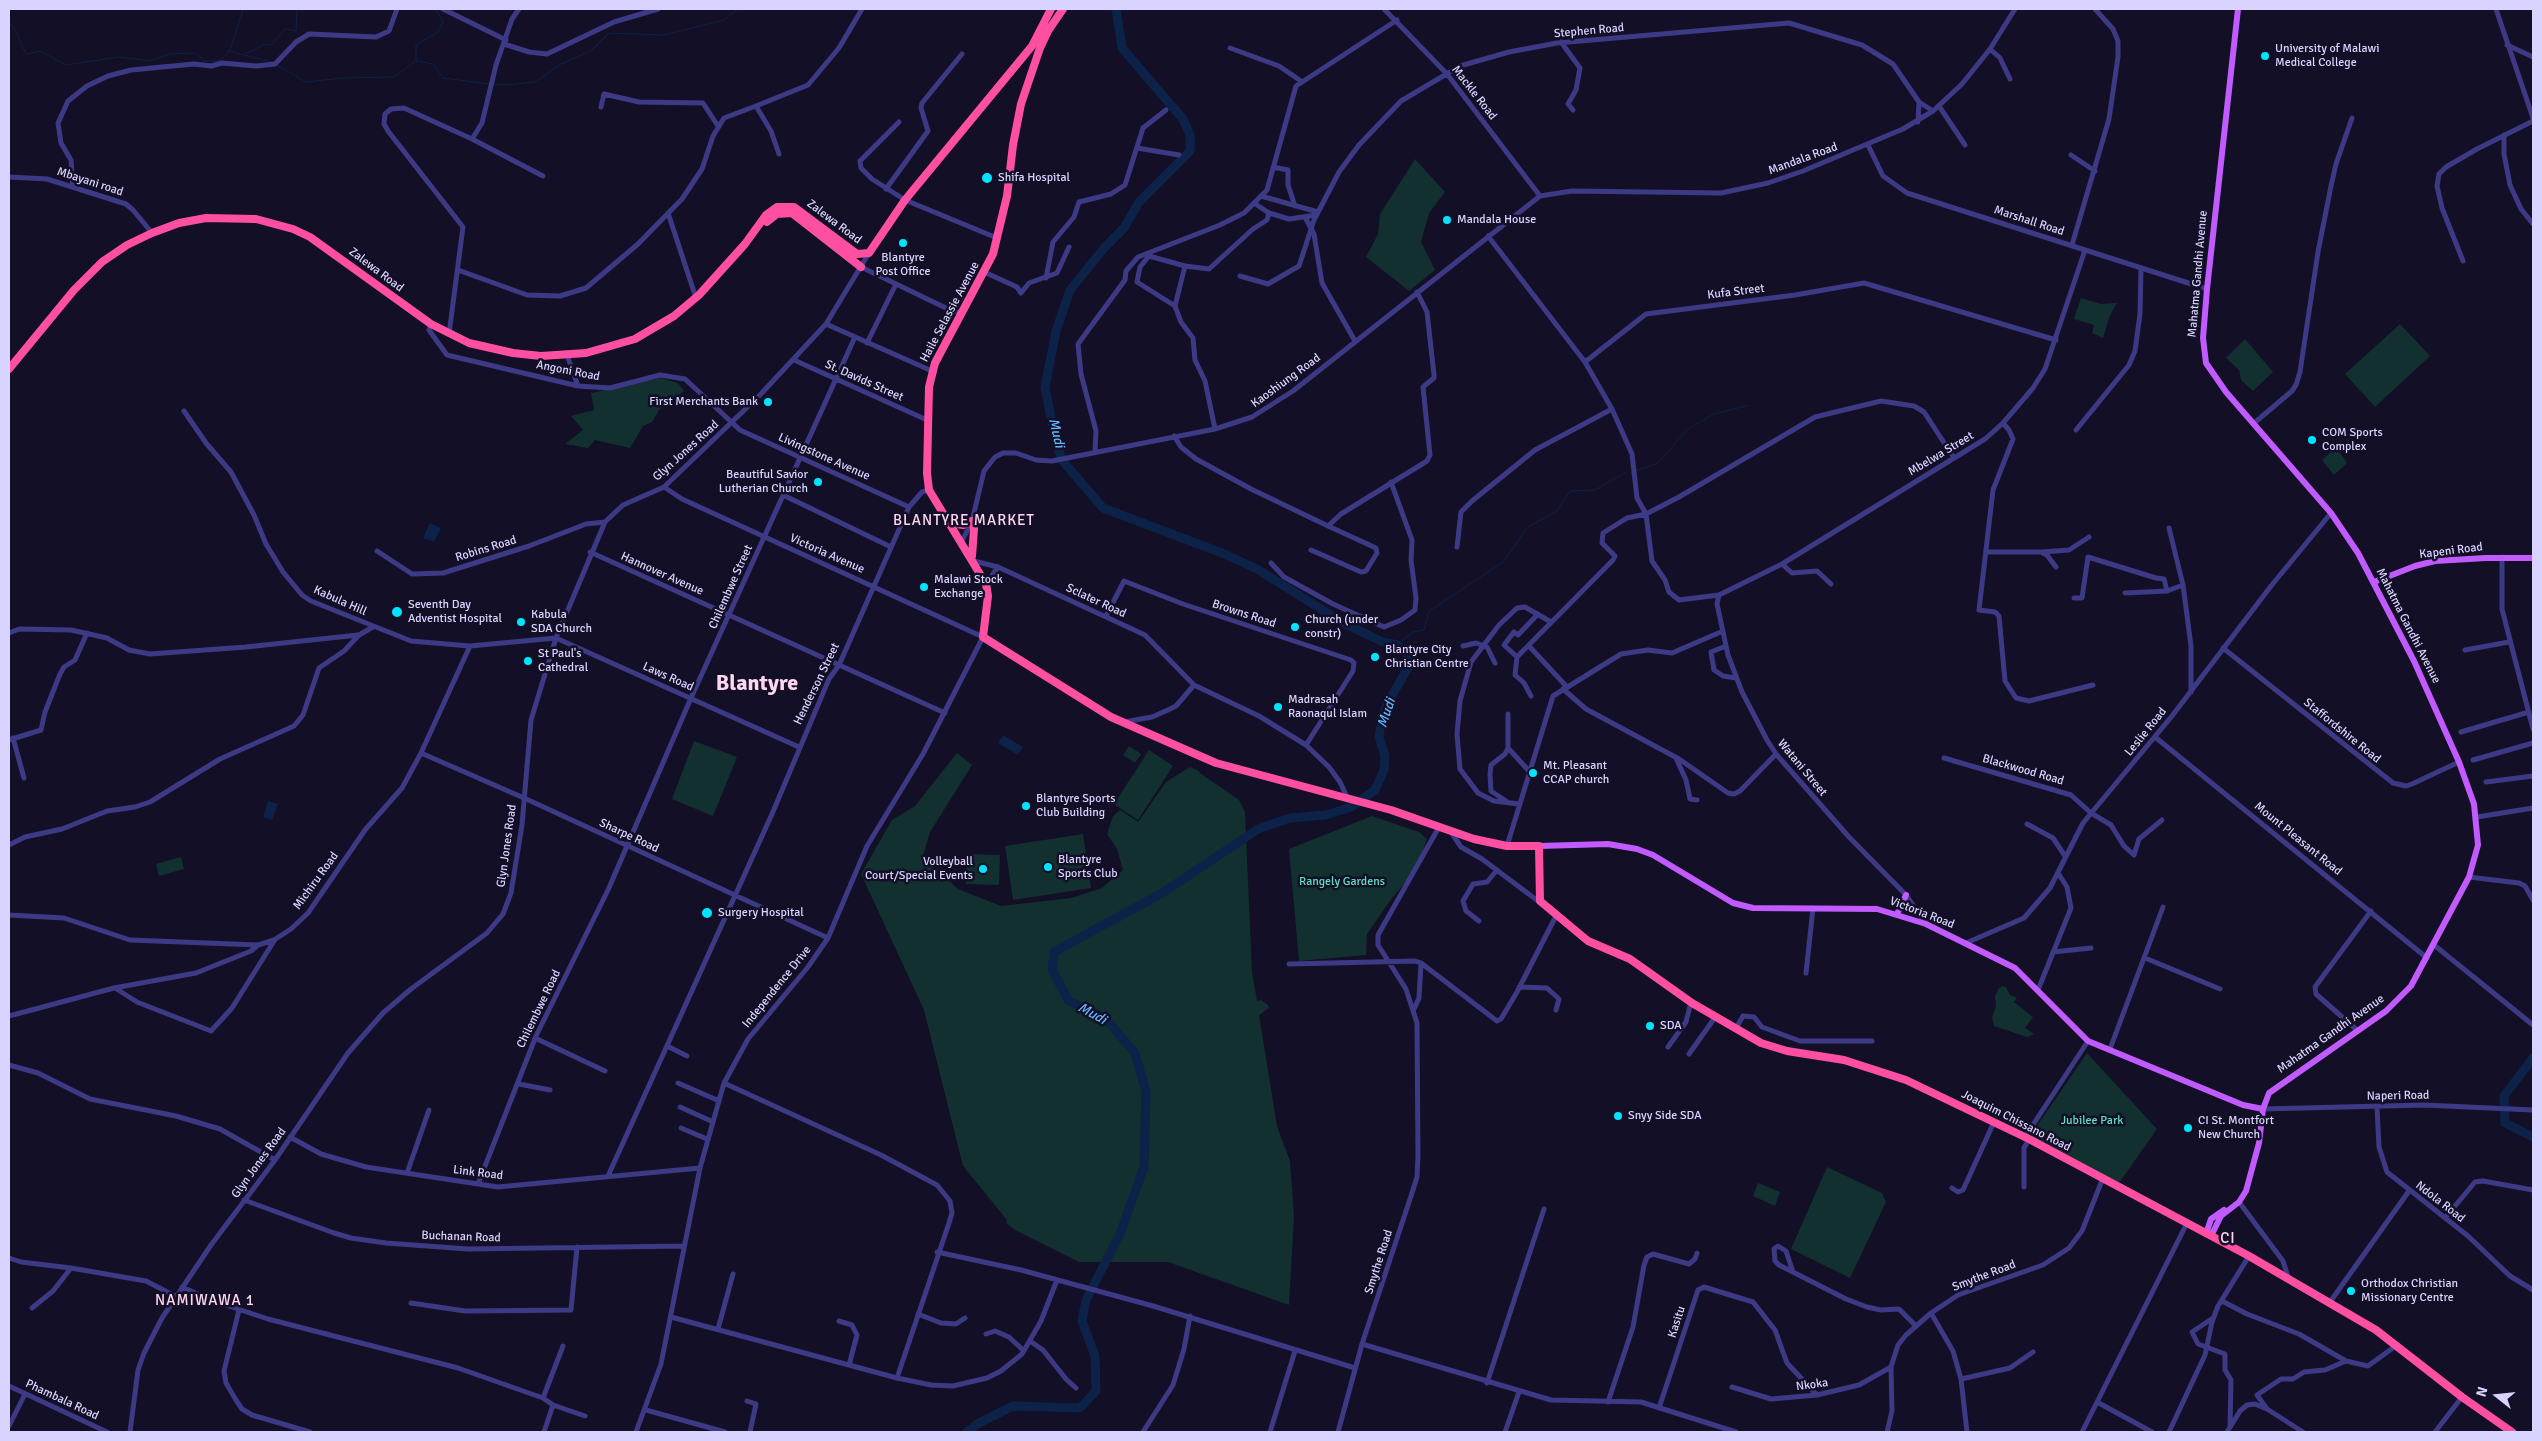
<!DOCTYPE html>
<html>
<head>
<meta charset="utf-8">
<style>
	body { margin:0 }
	#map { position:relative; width:2542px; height:1441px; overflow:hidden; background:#130f26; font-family:Signika,sans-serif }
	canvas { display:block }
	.frame { position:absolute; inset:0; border:10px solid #d9d4ff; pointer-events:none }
	.north { position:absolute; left:2472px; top:1371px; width:50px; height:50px; -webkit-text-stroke:4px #130f26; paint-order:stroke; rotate:286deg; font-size:14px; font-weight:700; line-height:20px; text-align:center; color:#d9d4ff }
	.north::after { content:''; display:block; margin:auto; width:18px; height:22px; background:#d9d4ff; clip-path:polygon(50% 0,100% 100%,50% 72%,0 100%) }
</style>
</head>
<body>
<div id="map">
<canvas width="2542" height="1441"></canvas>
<div class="frame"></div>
<div class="north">N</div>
</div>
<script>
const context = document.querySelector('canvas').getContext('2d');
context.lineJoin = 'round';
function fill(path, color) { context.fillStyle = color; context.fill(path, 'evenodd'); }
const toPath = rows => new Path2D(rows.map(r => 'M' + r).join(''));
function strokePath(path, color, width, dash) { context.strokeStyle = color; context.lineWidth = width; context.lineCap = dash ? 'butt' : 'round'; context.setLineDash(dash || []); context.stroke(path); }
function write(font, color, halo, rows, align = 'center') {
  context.font = font + ' Signika,sans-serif'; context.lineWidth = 5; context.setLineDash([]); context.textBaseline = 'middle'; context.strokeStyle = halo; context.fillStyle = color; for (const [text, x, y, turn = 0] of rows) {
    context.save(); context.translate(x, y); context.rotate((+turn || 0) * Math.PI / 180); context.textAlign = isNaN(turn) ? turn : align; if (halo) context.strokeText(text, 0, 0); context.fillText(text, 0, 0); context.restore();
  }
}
fill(toPath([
	[1415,159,1445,192,1429,213,1421,242,1435,270,1409,291,1366,257,1378,234,1380,214],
	[2081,298,2101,304,2117,303,2110,315,2103,338,2092,333,2094,325,2074,319],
	[2400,324,2430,356,2375,407,2345,374],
	[2245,339,2273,372,2253,391,2241,380,2239,370,2226,358],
	[661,378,678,383,684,391,659,410,652,422,643,426,630,448,595,440,588,448,565,444,583,430,571,416,594,410,591,393],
	[2336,447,2347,463,2334,475,2322,460],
	[694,741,737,757,713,816,672,799],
	[1129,746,1141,754,1135,763,1123,755],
	[1149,750,1173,766,1138,820,1114,804],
	[957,753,972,765,930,832,923,856,958,889,1001,906,1071,898,1102,888,1123,870,1117,849,1107,834,1113,816,1120,810,1138,822,1166,782,1190,767,1199,771,1200,773,1239,800,1245,812,1252,972,1257,1001,1261,1000,1268,1005,1269,1008,1259,1015,1277,1126,1290,1161,1294,1216,1289,1305,1168,1262,1079,1262,1015,1230,1006,1223,1007,1220,963,1166,924,1010,861,874,892,820,915,806],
	[1372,816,1419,832,1427,839,1417,869,1392,898,1367,934,1366,955,1299,961,1289,849],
	[1083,834,1091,888,1013,900,1005,846],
	[967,854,1000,855,999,885,966,884],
	[181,857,184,869,159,876,156,864],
	[2002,986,2006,987,2010,995,2017,998,2014,1002,2033,1017,2025,1028,2034,1034,2027,1037,1994,1026,1992,1018,1996,1006,1995,997,1998,989],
	[2087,1053,2157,1129,2119,1183,2030,1136],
	[1827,1167,1882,1193,1886,1202,1850,1278,1791,1249],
	[1758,1183,1780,1192,1775,1206,1753,1196]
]), '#12302f');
fill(toPath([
	[430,523,441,528,434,542,423,538],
	[1003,735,1023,747,1018,755,998,743],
	[268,801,278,804,272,820,263,817]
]), '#0c2248');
strokePath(toPath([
	[9,23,16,31,26,54,40,51,66,65,119,57,150,61,170,54,196,53,204,61,218,61,226,55,231,47,243,9],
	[229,51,271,62],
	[246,54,263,45,272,44,285,29,296,31,297,9],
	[416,61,416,45,438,32,443,21,435,9],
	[277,65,306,82,343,78,394,77,416,61,433,64,443,78,490,84],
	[493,84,506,85,535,82,559,65,592,50,609,33,663,35,724,20,738,9],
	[1635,471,1658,463,1688,429,1714,414,1750,405],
	[1397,645,1413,632,1424,630,1429,611,1503,562,1528,527,1557,511,1570,491,1595,490,1626,472]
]), '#0c2248', 1);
strokePath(toPath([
	[2533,1058,2504,1096,2505,1123,2533,1137],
	[967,1432,977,1424,1013,1406,1080,1408,1096,1391,1095,1356,1082,1321,1086,1300,1120,1234,1144,1167,1146,1092,1135,1053,1105,1018,1069,1001,1052,970,1054,952,1164,892,1258,829,1290,818,1326,815,1351,807,1375,790,1384,770,1385,756,1379,737,1382,720,1387,704,1409,666,1407,653,1397,645,1383,642,1345,624,1257,569,1222,553,1103,508,1062,460,1056,443,1045,387,1056,331,1070,290,1105,247,1124,228,1139,202,1190,151,1190,135,1183,119,1122,48,1116,9]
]), '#0c2248', 9);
strokePath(toPath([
	[443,9,506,40],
	[1384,9,1447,74,1540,196],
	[2496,9,2533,118],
	[1561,42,1580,68,1576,90,1568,104,1573,110],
	[504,44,529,52,547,54,614,22,658,9],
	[2507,45,2533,57],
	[1230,48,1279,66,1301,81],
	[1990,49,2000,58,2010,79],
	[1939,106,1965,145],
	[601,107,604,94,639,102,703,103,718,126],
	[899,122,860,161,861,168,872,179,905,200,997,238],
	[1918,122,1919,102],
	[2504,135,2504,154,2510,185,2521,209,2533,224],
	[472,139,482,123,496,65,512,19,519,9],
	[1868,145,1883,176,1907,193,2207,289],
	[1137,148,1179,155],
	[779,154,771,131,756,106,808,85,839,48,862,9],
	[2071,155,2095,171],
	[1273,167,1288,170,1288,185,1295,206],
	[9,177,47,179,126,204,133,210,152,233],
	[73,187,71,160,61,143,58,123,68,101,87,86,108,76,131,70,194,64,211,66,222,63,256,66,275,64,296,42,309,34,376,37,389,31,397,9],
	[886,189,928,131,921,108,922,103,962,54],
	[1261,196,1318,212],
	[668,213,696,298],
	[1269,213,1289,219,1316,215],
	[1305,217,1314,234,1322,283,1355,341],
	[1488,236,1585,362,1646,314,1795,295,1864,283,2056,340],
	[2072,245,2109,119,2118,57,2118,41,2113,29,2095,9],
	[2463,261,2442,208,2437,186,2439,174,2446,167,2477,149,2533,121],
	[1185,266,1209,269,1253,229,1267,220,1269,213,1254,203,1267,190,1296,86,1397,20],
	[861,267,950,310,962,313],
	[458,270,527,295,560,296,586,288,638,244,682,199,702,169,713,136,724,118,756,106],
	[984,272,1017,287,1021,293,1029,283,1057,273,1069,247],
	[1240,276,1268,284,1299,266,1314,220,1339,172,1359,145,1401,101,1460,66,1509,52,1557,43,1789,23,1862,45,1893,64,1919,102,1933,111],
	[1046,278,1053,242,1074,217,1079,202,1111,194,1125,185,1143,128,1166,110],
	[1175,306,1185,266,1149,256,1140,267,1137,282,1175,306,1181,322,1193,338,1195,360,1205,381,1215,429],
	[431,324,429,330,447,355,578,386,610,388,660,375,685,379,740,430,909,507],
	[826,324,932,371],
	[449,334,463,227,388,131,384,124,385,114,391,109,404,108,472,139,543,176],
	[867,343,896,284],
	[567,355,578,386],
	[794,360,927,420],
	[1585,362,1612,409,1632,454,1637,498,1646,514,1652,561,1665,580,1669,592,1679,600,1719,595,1782,564,1985,439,2003,423,2033,388,2045,369,2085,250],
	[184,411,206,443,231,472,254,515,266,544,283,572,302,595,311,601,411,641,470,646,556,638,799,747],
	[2003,423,2009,430,2013,439,1993,490,1979,610,1995,612,1999,616,2005,681,2016,698,2029,701,2093,685],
	[2253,424,2292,391,2296,385,2300,372,2318,252,2331,186,2336,164,2352,118],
	[2076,430,2129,365,2135,351,2140,314,2141,268],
	[1174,436,1181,447,1196,459,1251,489,1328,526,1341,514,1427,461,1430,455,1423,387,1434,378,1434,375,1427,312,1417,292],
	[1095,451,1096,431,1081,374,1078,344,1125,280,1126,271,1138,257,1220,225,1244,213,1254,203],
	[783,495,891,547],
	[2169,528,2183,585,2191,646,2191,692],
	[962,541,972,521,984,471,995,457,1003,453,1016,453,1036,460,1052,461,1215,429,1252,417,1293,391,1540,196,1572,191,1721,193,1768,183,1803,171,1903,129,1933,111,1962,84,1990,49,2015,9],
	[1457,547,1461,512,1472,501,1535,450,1612,409],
	[1311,550,1361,572,1366,571,1377,553,1376,548,1328,526],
	[377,551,412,574,443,573,529,546,586,524,605,522],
	[590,552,945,713],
	[1986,552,2041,552,2047,555,2056,567],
	[2042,552,2069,550,2089,537],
	[2502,557,2502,609,2533,729],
	[974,561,998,567,1145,635,1194,685,1259,716,1306,745,1329,767,1340,782,1347,797],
	[1271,563,1284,577,1333,604,1384,627,1401,620,1415,610,1416,598,1411,560,1412,540,1391,482],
	[1782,564,1792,573,1817,571,1831,584],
	[986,584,998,567],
	[2125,593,2167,591,2183,585],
	[1719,595,1717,604,1728,655,1742,692,1767,740,1776,754,1849,837,1906,895,1926,924],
	[2074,598,2082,598,2088,557,2156,578,2164,579,2167,591],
	[1538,614,1518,635,1514,632,1504,645,1517,657,1613,560,1615,556,1602,543,1603,533,1627,518,1646,514,1679,497,1815,417,1881,401,1914,406,1924,412,1954,458],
	[1106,616,1124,581,1183,604,1351,660,1354,663,1353,671,1306,745],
	[9,633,19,629,71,630,107,638,129,650,150,654,246,647,358,635],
	[1463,646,1476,643,1487,647,1495,663],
	[1529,646,1567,687],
	[1726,646,1711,652,1714,670,1723,676,1736,678],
	[2223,648,2393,783,2406,786,2412,784,2459,762],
	[2465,650,2509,642],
	[1517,657,1515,675,1524,683,1531,696],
	[1563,689,1586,709,1679,759,1728,793,1734,794,1740,791,1776,754],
	[1508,714,1508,748,1529,771],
	[1124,722,1152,717,1168,710,1176,706,1194,685],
	[2461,732,2529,712],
	[2155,737,2427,958],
	[13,738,24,778],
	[9,740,41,730,45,712,60,674,64,667,75,660,87,633],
	[421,753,524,798,828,938],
	[1676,758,1686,780,1690,799,1697,800],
	[1944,758,2071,795,2091,813,2111,825,2124,846,2134,855,2139,839,2162,820],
	[2473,760,2533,743],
	[2486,782,2533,776],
	[1506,801,1491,791,1490,774,1491,765,1505,754,1508,748],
	[1519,804,1494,801,1478,793,1460,769,1457,734,1460,701,1471,662,1499,625,1517,608,1525,607,1551,622],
	[2477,817,2533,808],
	[2027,824,2053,838,2065,856],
	[1451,832,1461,847,1482,859,1542,904],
	[9,845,25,837,62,829,107,811,135,807,150,802,220,759,294,726,303,715,319,668,344,651,359,635,373,627],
	[1507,846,1553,696,1621,654,1648,650,1672,653,1723,631],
	[2469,877,2519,883,2525,886,2533,900],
	[9,915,64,918,130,940,258,945,274,940,291,929,308,913,365,830,402,788,421,753,470,646],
	[1479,921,1466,911,1463,901,1473,884,1487,882,1497,870],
	[1966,943,2024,918,2050,888,2083,823,2172,716,2271,586,2331,513],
	[2434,945,2533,1025],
	[2053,952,2091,948],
	[2145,958,2220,989],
	[1289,964,1415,961,1421,963,1497,1021,1501,1019,1517,992,1556,916],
	[1806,973,1813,908],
	[1519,987,1547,988,1559,999,1556,1010],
	[115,988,137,1002,211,1031,232,1008,274,941],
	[2038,990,2071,908,2067,887,2058,873],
	[1414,1009,1419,998,1421,963],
	[9,1016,114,988,196,973,251,951,258,945],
	[1736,1028,1743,1016,1754,1017,1762,1027,1800,1041,1872,1041],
	[2358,1031,2316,994,2315,987,2371,911],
	[535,1038,605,1071],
	[667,1046,687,1056],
	[1668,1047,1686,1022,1691,1002],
	[2110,1049,2163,907],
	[1689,1054,1716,1016],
	[9,1065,38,1073,90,1099,176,1116,220,1129,275,1160],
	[678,1083,717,1100],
	[724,1083,881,1155,937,1185,950,1201,952,1213,949,1223,897,1378],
	[519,1084,550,1090],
	[680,1107,711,1121],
	[2377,1107,2379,1147,2387,1172,2468,1236,2510,1276,2533,1290],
	[2263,1109,2424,1105,2533,1110],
	[681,1128,707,1139],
	[290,1137,321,1154,366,1167,498,1187,700,1168],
	[2025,1137,2088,1041],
	[407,1173,429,1110],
	[608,1176,772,814,829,679,839,665,909,507,922,492,929,490],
	[478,1184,536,1036,608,890,691,698,855,337],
	[2024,1187,2024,1148,2029,1139],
	[1952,1188,1958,1192,1963,1190,1994,1122],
	[244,1200,334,1233,351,1238,386,1243,468,1249,684,1246],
	[2239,1202,2283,1261,2288,1277],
	[2445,1218,2475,1182,2483,1181,2533,1190],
	[937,1252,1021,1270,1153,1306,1355,1368],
	[9,1258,21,1262,71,1268,146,1281,175,1296],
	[1793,1272,1786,1251,1778,1246,1774,1249,1775,1261,1779,1265,1846,1299,1867,1307,1881,1310,1899,1309,1915,1325],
	[182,1287,214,1301,268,1319,458,1368,543,1398,553,1405,544,1432],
	[2222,1301,2247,1314,2299,1334,2346,1361],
	[2330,1302,2409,1191],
	[411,1303,465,1311,571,1310,577,1247],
	[32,1308,53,1291,71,1268],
	[239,1310,224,1371,226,1383,236,1400,242,1409,252,1415,310,1432],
	[1931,1313,1953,1351,1961,1379,1967,1432],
	[918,1314,941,1323,956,1324,965,1318],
	[671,1317,897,1378,931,1385,953,1386,987,1378,1001,1371,1022,1354,1041,1321,1057,1280],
	[2213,1318,2192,1332,2198,1344,2225,1354,2225,1370,2231,1380,2230,1426],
	[839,1321,852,1325,857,1335,849,1365],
	[718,1329,733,1274],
	[986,1334,995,1331,1009,1337,1024,1351],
	[1030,1341,1043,1350,1066,1379,1076,1388],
	[1362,1344,1551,1400,1641,1402,1736,1432],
	[1961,1379,2010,1368,2033,1352],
	[1487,1383,1544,1209],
	[9,1386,107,1432],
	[1732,1387,1771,1399,1817,1395,1859,1385,1891,1367],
	[543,1398,563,1346],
	[747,1401,756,1404,750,1432],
	[1608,1402,1633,1327,1644,1265,1647,1257,1653,1254,1689,1264,1695,1259,1697,1253],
	[2097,1402,2152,1432],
	[553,1405,585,1416],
	[1659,1408,1698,1290,1704,1287,1753,1302,1775,1330,1787,1363,1817,1395],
	[2267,1409,2257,1395,2281,1379,2293,1379,2304,1372,2325,1370,2346,1361,2368,1366,2397,1345],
	[646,1410,725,1432],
	[9,1426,25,1394],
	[130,1432,138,1370,144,1353,162,1318,211,1245,275,1160,348,1053,383,1013,411,989,487,933,503,914,511,893,522,825,531,720,556,638,605,522,623,505,664,487,759,396,826,324,869,253],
	[636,1432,661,1364,700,1168,724,1083,748,1039,808,967,828,938,867,846,923,754,983,637,682,499,664,487],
	[1143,1432,1173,1385,1184,1349,1190,1316],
	[1270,1432,1295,1351],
	[1338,1432,1362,1344,1412,1193,1417,1177,1418,1156,1417,1023,1406,989,1378,945,1378,935,1439,827],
	[1505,1432,1519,1392],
	[1887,1432,1892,1411,1891,1367,1898,1345,1906,1335,1931,1313,1958,1295,2043,1265,2069,1248,2082,1231,2103,1178],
	[2082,1432,2187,1223],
	[2169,1432,2205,1355,2212,1322,2218,1306,2249,1256],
	[2227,1432,2240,1411,2247,1405,2255,1404,2267,1409,2303,1432],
	[2435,1432,2462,1397]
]), '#3d3a85', 5);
strokePath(toPath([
	[2374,582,2415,566,2435,561,2486,558,2533,558],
	[1539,846,1608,844,1637,849,1653,855,1733,903,1753,908,1877,909,1926,924,2015,968,2088,1041,2243,1105,2263,1109],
	[1897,914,1906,895],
	[2206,1234,2211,1219,2224,1210],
	[2211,1236,2221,1216,2239,1202,2246,1191,2259,1143,2263,1109,2269,1093,2386,1011,2411,986,2469,877,2478,845,2474,804,2459,762,2414,661,2358,553,2331,513,2226,392,2206,363,2203,338,2207,289,2238,9]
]), '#c25bff', 6);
strokePath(toPath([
	[1063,9,1048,31,1040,48,1021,104,1013,145,1007,196,993,254,935,363,929,387,927,473,929,490,986,584,988,596,983,637,1111,717,1216,763,1391,810,1474,839,1507,846,1539,846,1540,901,1588,941,1630,959,1692,1003,1761,1043,1787,1051,1844,1060,1906,1080,2029,1139,2249,1256,2376,1330,2462,1397,2512,1432],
	[767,222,777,214,792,213,861,267],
	[9,369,74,290,102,262,127,245,152,233,179,223,206,218,256,219,293,229,310,237,431,324,469,343,513,353,541,356,586,353,635,339,674,316,699,295,745,244,766,215,777,207,794,207,857,254,869,253,905,200,1032,46,1051,9],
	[951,523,963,525,972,521,974,529,972,556]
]), '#ff4fa3', 8);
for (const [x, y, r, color] of [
	[2265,56,5,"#00e5ff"],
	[987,178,6,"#00e5ff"],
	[1447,220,5,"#00e5ff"],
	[903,243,5,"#00e5ff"],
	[768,402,5,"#00e5ff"],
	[2312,440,5,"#00e5ff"],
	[818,482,5,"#00e5ff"],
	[924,587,5,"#00e5ff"],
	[397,612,6,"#00e5ff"],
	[521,622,5,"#00e5ff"],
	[1295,627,5,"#00e5ff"],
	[1375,657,5,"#00e5ff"],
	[528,661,5,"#00e5ff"],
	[1278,707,5,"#00e5ff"],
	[1533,773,5,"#00e5ff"],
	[1026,806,5,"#00e5ff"],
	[1048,867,5,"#00e5ff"],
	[983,869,5,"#00e5ff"],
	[707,913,6,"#00e5ff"],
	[1650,1026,5,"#00e5ff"],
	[1618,1116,5,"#00e5ff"],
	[2188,1128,5,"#00e5ff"],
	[2351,1291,5,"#00e5ff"]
]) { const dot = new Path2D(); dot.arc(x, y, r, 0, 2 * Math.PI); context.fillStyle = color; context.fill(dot); strokePath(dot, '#130f26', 2); }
write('12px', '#d9d4ff', '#130f26', [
	["Stephen Road",1589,31,-5],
	["Mackle Road",1474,93,52],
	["Mandala Road",1803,159,-20],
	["Mbayani road",90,182,18],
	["Marshall Road",2029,221,18],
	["Zalewa Road",834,222,37],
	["Zalewa Road",376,270,37],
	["Mahatma Gandhi Avenue",2198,274,-85],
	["Kufa Street",1736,292,-7],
	["Haile Selassie Avenue",950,312,-62],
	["Angoni Road",568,371,11],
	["St. Davids Street",864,381,24],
	["Kaoshiung Road",1286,381,-36],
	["Glyn Jones Road",686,451,-42],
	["Mbelwa Street",1941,454,-31],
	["Livingstone Avenue",824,457,24],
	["Robins Road",486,549,-17],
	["Kapeni Road",2451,551,-7],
	["Victoria Avenue",827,554,24],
	["Hannover Avenue",662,574,24],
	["Chilembwe Street",731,587,-66],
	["Kabula Hill",340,601,24],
	["Sclater Road",1096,601,25],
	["Browns Road",1244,614,18],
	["Mahatma Gandhi Avenue",2408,626,63],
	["Laws Road",668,677,24],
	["Henderson Street",817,684,-64],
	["Staffordshire Road",2342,731,39],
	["Leslie Road",2146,732,-51],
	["Watani Street",1802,768,50],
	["Blackwood Road",2023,770,16],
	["Sharpe Road",629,836,25],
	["Mount Pleasant Road",2298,839,39],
	["Glyn Jones Road",507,846,-82],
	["Michiru Road",316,881,-54],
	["Victoria Road",1922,913,21],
	["Independence Drive",777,987,-51],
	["Chilembwe Road",539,1009,-64],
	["Mahatma Gandhi Avenue",2331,1034,-35],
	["Naperi Road",2398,1096,-1],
	["Joaquim Chissano Road",2016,1121,27],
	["Glyn Jones Road",259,1163,-54],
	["Link Road",478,1173,7],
	["Ndola Road",2440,1202,38],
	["Buchanan Road",461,1237,2],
	["Smythe Road",1379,1262,-72],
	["Smythe Road",1984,1276,-21],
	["Kasitu",1677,1322,-72],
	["Nkoka",1812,1385,-8],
	["Phambala Road",62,1400,25]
]);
write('12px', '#d9d4ff', '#130f26', [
	["University of Malawi",2275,49],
	["Medical College",2275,63],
	["Shifa Hospital",998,178],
	["Mandala House",1457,220],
	["Blantyre",903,258,"center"],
	["Post Office",903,272,"center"],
	["First Merchants Bank",758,402,"right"],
	["COM Sports",2322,433],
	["Complex",2322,447],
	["Beautiful Savior",808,475,"right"],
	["Lutherian Church",808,489,"right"],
	["Malawi Stock",934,580],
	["Exchange",934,594],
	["Seventh Day",408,605],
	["Adventist Hospital",408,619],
	["Kabula",531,615],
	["SDA Church",531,629],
	["Church (under",1305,620],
	["constr)",1305,634],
	["Blantyre City",1385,650],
	["Christian Centre",1385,664],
	["St Paul's",538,654],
	["Cathedral",538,668],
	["Madrasah",1288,700],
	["Raonaqul Islam",1288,714],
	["Mt. Pleasant",1543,766],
	["CCAP church",1543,780],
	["Blantyre Sports",1036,799],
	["Club Building",1036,813],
	["Blantyre",1058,860],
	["Sports Club",1058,874],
	["Volleyball",973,862,"right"],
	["Court/Special Events",973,876,"right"],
	["Surgery Hospital",718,913],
	["SDA",1660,1026],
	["Snyy Side SDA",1628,1116],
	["CI St. Montfort",2198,1121],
	["New Church",2198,1135],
	["Orthodox Christian",2361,1284],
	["Missionary Centre",2361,1298]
], 'left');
write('12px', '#5fe0c0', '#130f26', [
	["Rangely Gardens",1342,882],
	["Jubilee Park",2092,1121]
]);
write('italic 14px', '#62b6ff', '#130f26', [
	["Mudi",1056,433,77],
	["Mudi",1387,713,-72],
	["Mudi",1092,1014,29]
]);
context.letterSpacing = '1px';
write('15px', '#ffd6f0', '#130f26', [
	["BLANTYRE MARKET",964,521],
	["CI",2228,1239],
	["NAMIWAWA 1",205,1301]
]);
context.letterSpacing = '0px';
write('bold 22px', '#ffd6f0', '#130f26', [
	["Blantyre",757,684]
]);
</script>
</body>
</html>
